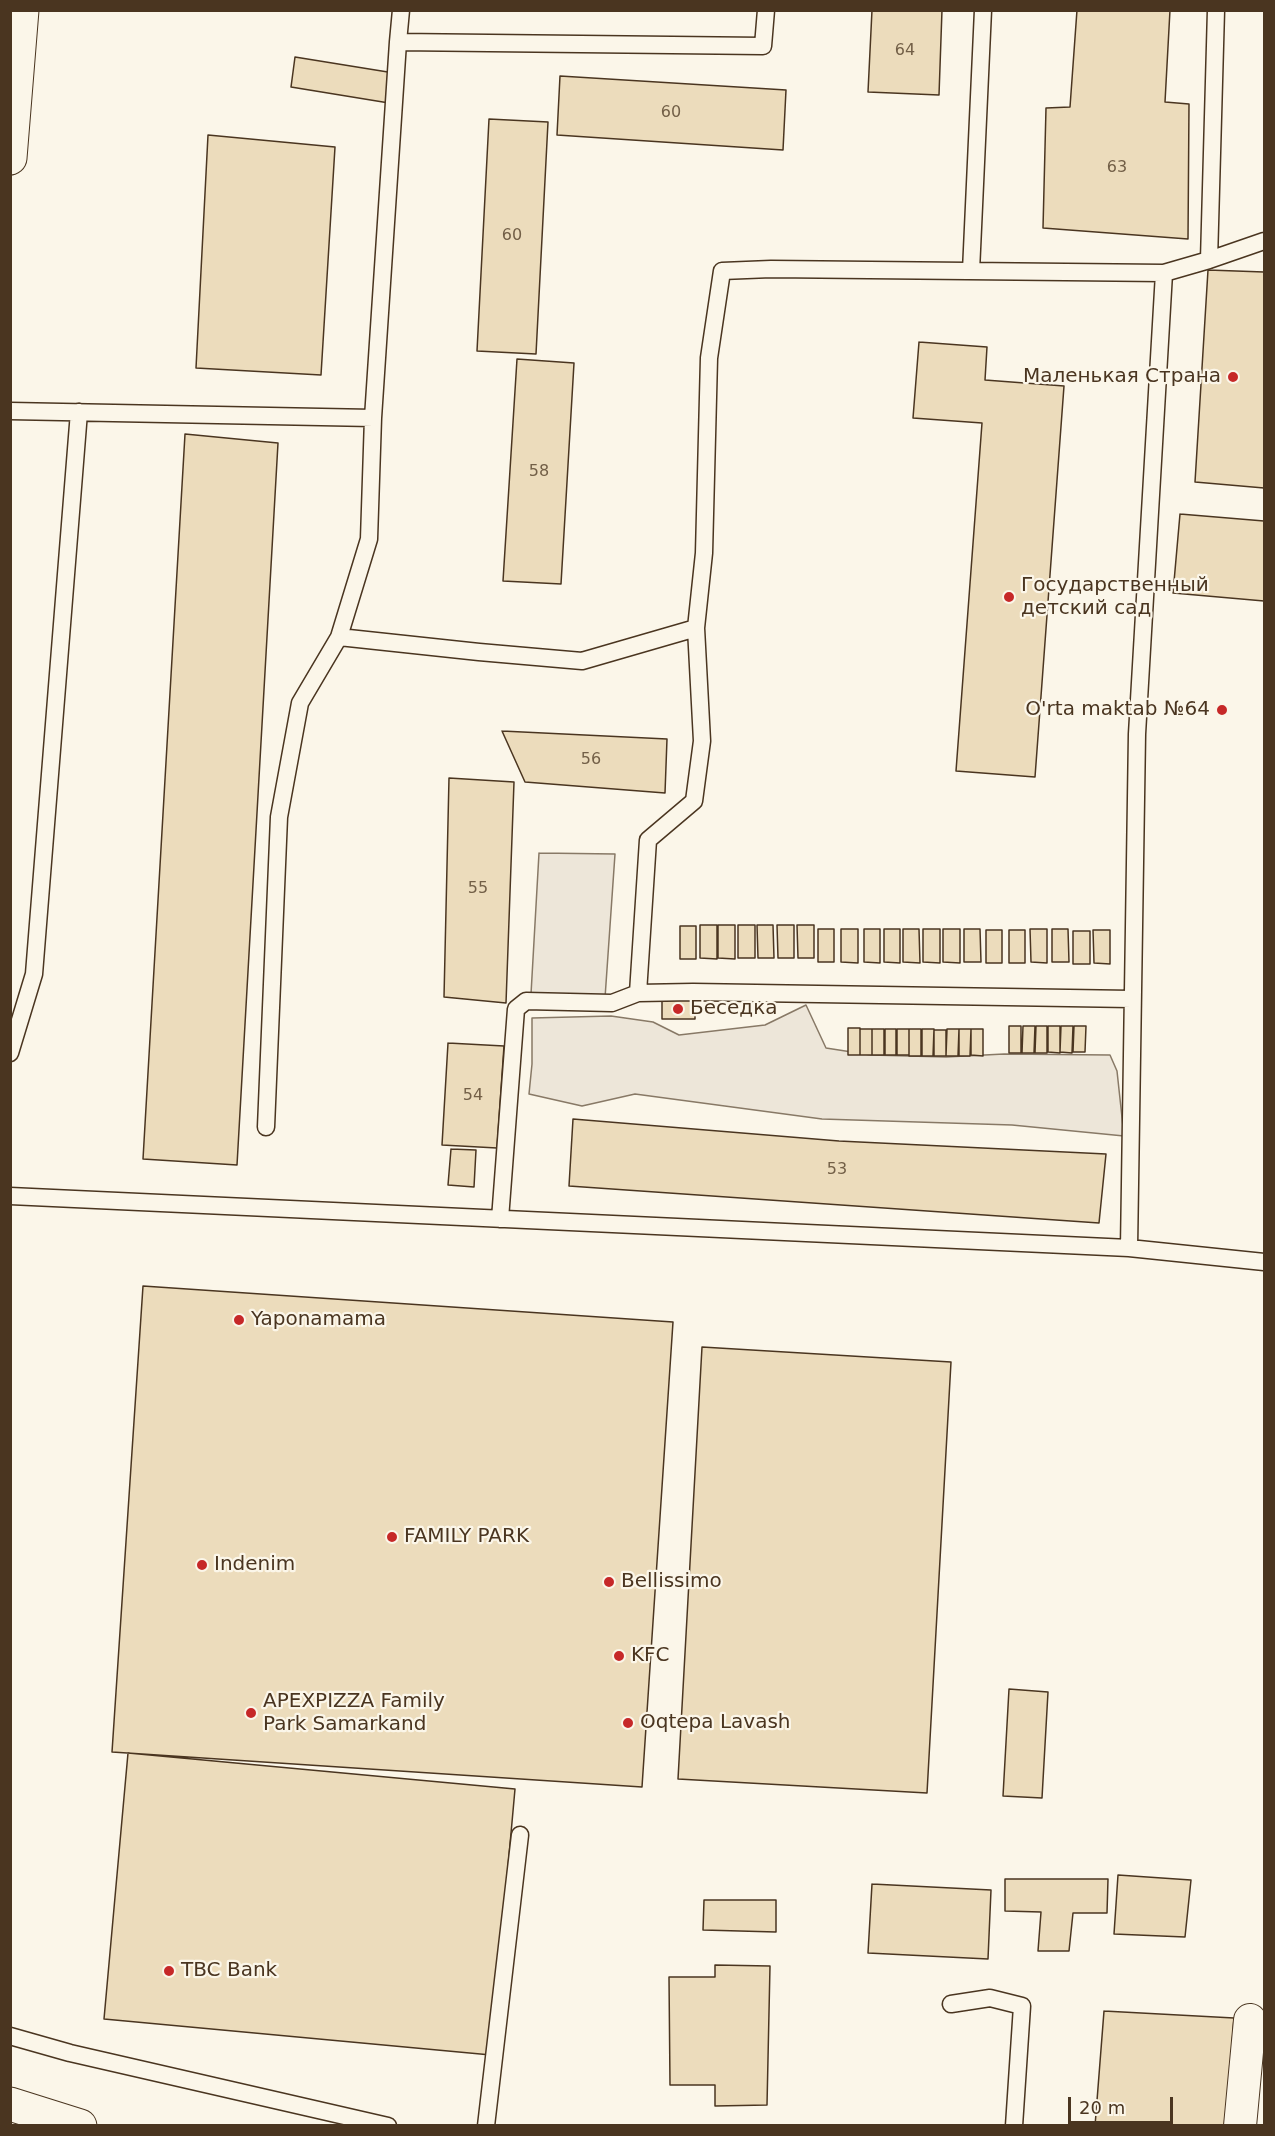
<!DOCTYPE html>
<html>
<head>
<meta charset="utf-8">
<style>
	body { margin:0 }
	#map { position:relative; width:1275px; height:2136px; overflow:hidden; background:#fbf6e9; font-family:"DejaVu Sans",sans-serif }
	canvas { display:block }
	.frame { position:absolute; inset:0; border:12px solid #4a3520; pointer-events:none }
	.scale { position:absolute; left:1068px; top:2097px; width:105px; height:27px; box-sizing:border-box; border:3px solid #4a3520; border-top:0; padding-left:8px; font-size:18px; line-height:21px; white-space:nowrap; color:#4a3520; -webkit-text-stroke:4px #fbf6e9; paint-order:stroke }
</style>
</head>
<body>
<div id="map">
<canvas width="1275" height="2136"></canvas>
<div class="frame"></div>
<div class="scale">20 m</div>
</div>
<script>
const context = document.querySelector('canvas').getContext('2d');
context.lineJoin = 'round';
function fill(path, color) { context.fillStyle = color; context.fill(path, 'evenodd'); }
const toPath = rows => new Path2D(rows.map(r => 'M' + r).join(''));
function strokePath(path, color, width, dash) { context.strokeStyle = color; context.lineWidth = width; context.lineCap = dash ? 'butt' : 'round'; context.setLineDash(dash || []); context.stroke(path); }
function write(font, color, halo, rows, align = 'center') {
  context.font = font + ' "DejaVu Sans",sans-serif'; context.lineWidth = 4.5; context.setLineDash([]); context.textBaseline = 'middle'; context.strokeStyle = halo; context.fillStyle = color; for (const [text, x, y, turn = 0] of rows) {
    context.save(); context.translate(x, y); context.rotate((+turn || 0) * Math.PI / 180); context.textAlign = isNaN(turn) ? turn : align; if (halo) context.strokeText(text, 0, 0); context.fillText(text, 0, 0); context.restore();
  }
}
const green = toPath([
	[539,853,615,854,605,998,531,994,539,853],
	[806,1005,826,1048,871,1055,946,1057,1004,1054,1110,1055,1117,1071,1124,1136,1012,1125,822,1119,635,1094,582,1106,529,1094,532,1064,532,1018,611,1016,653,1022,679,1035,765,1025,806,1005]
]);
fill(green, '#ede6d9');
strokePath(green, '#887966', 1.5);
const building = toPath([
	[872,10,942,10,939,95,868,92,872,10],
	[1077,10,1170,10,1165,102,1189,104,1188,239,1043,228,1046,108,1070,107,1077,10],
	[295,57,394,73,389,103,291,87,295,57],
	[560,76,786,90,783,150,557,135,560,76],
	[489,119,548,122,536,354,477,351,489,119],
	[208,135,335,147,321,375,196,368,208,135],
	[1208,270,1264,272,1264,488,1195,482,1208,270],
	[919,342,987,347,985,380,1064,386,1035,777,956,771,982,423,913,418,919,342],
	[517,359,574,363,561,584,503,581,517,359],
	[185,434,278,443,237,1165,143,1159,185,434],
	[1180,514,1264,521,1264,601,1173,593,1180,514],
	[502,731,667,739,665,793,525,782,502,731],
	[449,778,514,782,506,1003,444,997,449,778],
	[700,925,717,925,717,959,700,958,700,925],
	[718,925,735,925,735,959,718,958,718,925],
	[738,925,755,925,755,958,738,958,738,925],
	[757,925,773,925,774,958,758,958,757,925],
	[777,925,794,925,794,958,778,958,777,925],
	[797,925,814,925,814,958,798,958,797,925],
	[680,926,696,926,696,959,680,959,680,926],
	[818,929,834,929,834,962,818,962,818,929],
	[841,929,858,929,858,963,841,962,841,929],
	[864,929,880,929,880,963,864,962,864,929],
	[884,929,900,929,900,963,884,962,884,929],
	[903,929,919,929,920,963,903,962,903,929],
	[923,929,940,929,940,963,923,962,923,929],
	[943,929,960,929,960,963,943,962,943,929],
	[964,929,980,929,981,962,964,962,964,929],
	[1030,929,1047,929,1047,963,1031,962,1030,929],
	[1052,929,1068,929,1069,962,1052,962,1052,929],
	[986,930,1002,930,1002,963,986,963,986,930],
	[1009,930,1025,930,1025,963,1009,963,1009,930],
	[1093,930,1110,930,1110,964,1094,963,1093,930],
	[1073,931,1090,931,1090,964,1073,964,1073,931],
	[662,998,695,998,695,1019,662,1019,662,998],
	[1009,1026,1021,1026,1021,1053,1009,1053,1009,1026],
	[1023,1026,1035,1026,1034,1053,1022,1053,1023,1026],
	[1036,1026,1047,1026,1047,1053,1035,1053,1036,1026],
	[1048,1026,1060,1026,1060,1053,1048,1052,1048,1026],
	[1061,1026,1073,1026,1072,1053,1060,1052,1061,1026],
	[1074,1026,1086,1026,1085,1052,1073,1052,1074,1026],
	[848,1028,860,1028,860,1055,848,1055,848,1028],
	[860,1029,872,1029,872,1055,860,1055,860,1029],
	[872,1029,884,1029,884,1055,872,1055,872,1029],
	[885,1029,896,1029,896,1055,885,1055,885,1029],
	[897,1029,909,1029,909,1055,897,1055,897,1029],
	[909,1029,921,1029,921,1056,909,1056,909,1029],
	[922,1029,934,1029,933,1056,922,1056,922,1029],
	[947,1029,959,1029,958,1056,946,1056,947,1029],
	[959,1029,971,1029,970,1056,959,1056,959,1029],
	[971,1029,983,1029,983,1056,971,1055,971,1029],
	[934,1030,946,1030,946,1056,934,1056,934,1030],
	[448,1043,504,1046,497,1148,442,1145,448,1043],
	[573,1119,839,1141,1106,1154,1099,1223,569,1186,573,1119],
	[451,1149,476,1150,474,1187,448,1185,451,1149],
	[143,1286,673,1322,642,1787,112,1752,143,1286],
	[702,1347,951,1362,927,1793,678,1779,702,1347],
	[1009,1689,1048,1692,1042,1798,1003,1796,1009,1689],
	[128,1753,515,1789,491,2055,104,2019,128,1753],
	[1118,1875,1191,1880,1185,1937,1114,1934,1118,1875],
	[1005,1879,1108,1879,1107,1913,1073,1913,1069,1951,1038,1951,1041,1912,1005,1911,1005,1879],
	[872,1884,991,1890,988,1959,868,1953,872,1884],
	[704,1900,776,1900,776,1932,703,1930,704,1900],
	[715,1965,770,1966,767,2105,715,2106,715,2085,670,2085,669,1977,715,1977,715,1965],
	[1104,2011,1234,2018,1226,2126,1095,2126,1104,2011]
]);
fill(building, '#ecdcbc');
strokePath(building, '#4a3520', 1.5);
const service = toPath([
	[398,42,401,10],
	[1209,260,1216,10],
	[971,271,983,10],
	[10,411,373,418,369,539,339,637,479,652,582,661,696,628,704,553,709,358,722,271,771,269,1164,273,1209,260,1264,241],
	[373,418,398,42,763,46,766,10],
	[696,628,702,741,694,801,648,840,638,993,693,992,1131,999],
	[10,1053,34,974,79,412],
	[266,1127,279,817,300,703,339,637],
	[10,1196,1129,1248,1264,1262],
	[500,1219,516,1009,526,1001,612,1003,638,993],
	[1129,1248,1137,734,1164,273],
	[951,2004,990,1998,1022,2006,1014,2126],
	[10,2036,70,2053,388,2126],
	[486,2126,520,1835]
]);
const minor = toPath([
	[1240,2126,1250,2020]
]);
const secondary = toPath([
	[10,158,22,10],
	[10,2104,80,2126]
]);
strokePath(service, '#4a3520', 19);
strokePath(minor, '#4a3520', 34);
strokePath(secondary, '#4a3520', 35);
strokePath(service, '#fbf6e9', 16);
strokePath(minor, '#fbf6e9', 32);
strokePath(secondary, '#fbf6e9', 33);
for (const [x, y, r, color] of [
	[1233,377,6,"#c62828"],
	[1009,597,6,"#c62828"],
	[1222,710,6,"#c62828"],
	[678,1009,6,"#c62828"],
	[239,1320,6,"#c62828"],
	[392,1537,6,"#c62828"],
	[202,1565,6,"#c62828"],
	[609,1582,6,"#c62828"],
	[619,1656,6,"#c62828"],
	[251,1713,6,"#c62828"],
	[628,1723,6,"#c62828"],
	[169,1971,6,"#c62828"]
]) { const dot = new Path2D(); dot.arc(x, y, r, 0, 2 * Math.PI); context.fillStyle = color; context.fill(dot); strokePath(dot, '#fbf6e9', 2); }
write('16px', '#725f47', null, [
	["64",905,51],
	["60",671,113],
	["63",1117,168],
	["60",512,236],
	["58",539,472],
	["56",591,760],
	["55",478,889],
	["54",473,1096],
	["53",837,1170]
]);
write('20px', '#4a3520', '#fbf6e9', [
	["Маленькая Страна",1221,377,"right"],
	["Государственный",1021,586],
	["детский сад",1021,609],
	["O'rta maktab №64",1210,710,"right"],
	["Беседка",690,1009],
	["Yaponamama",251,1320],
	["FAMILY PARK",404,1537],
	["Indenim",214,1565],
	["Bellissimo",621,1582],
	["KFC",631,1656],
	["APEXPIZZA Family",263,1702],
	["Park Samarkand",263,1725],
	["Oqtepa Lavash",640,1723],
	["TBC Bank",181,1971]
], 'left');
</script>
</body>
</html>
